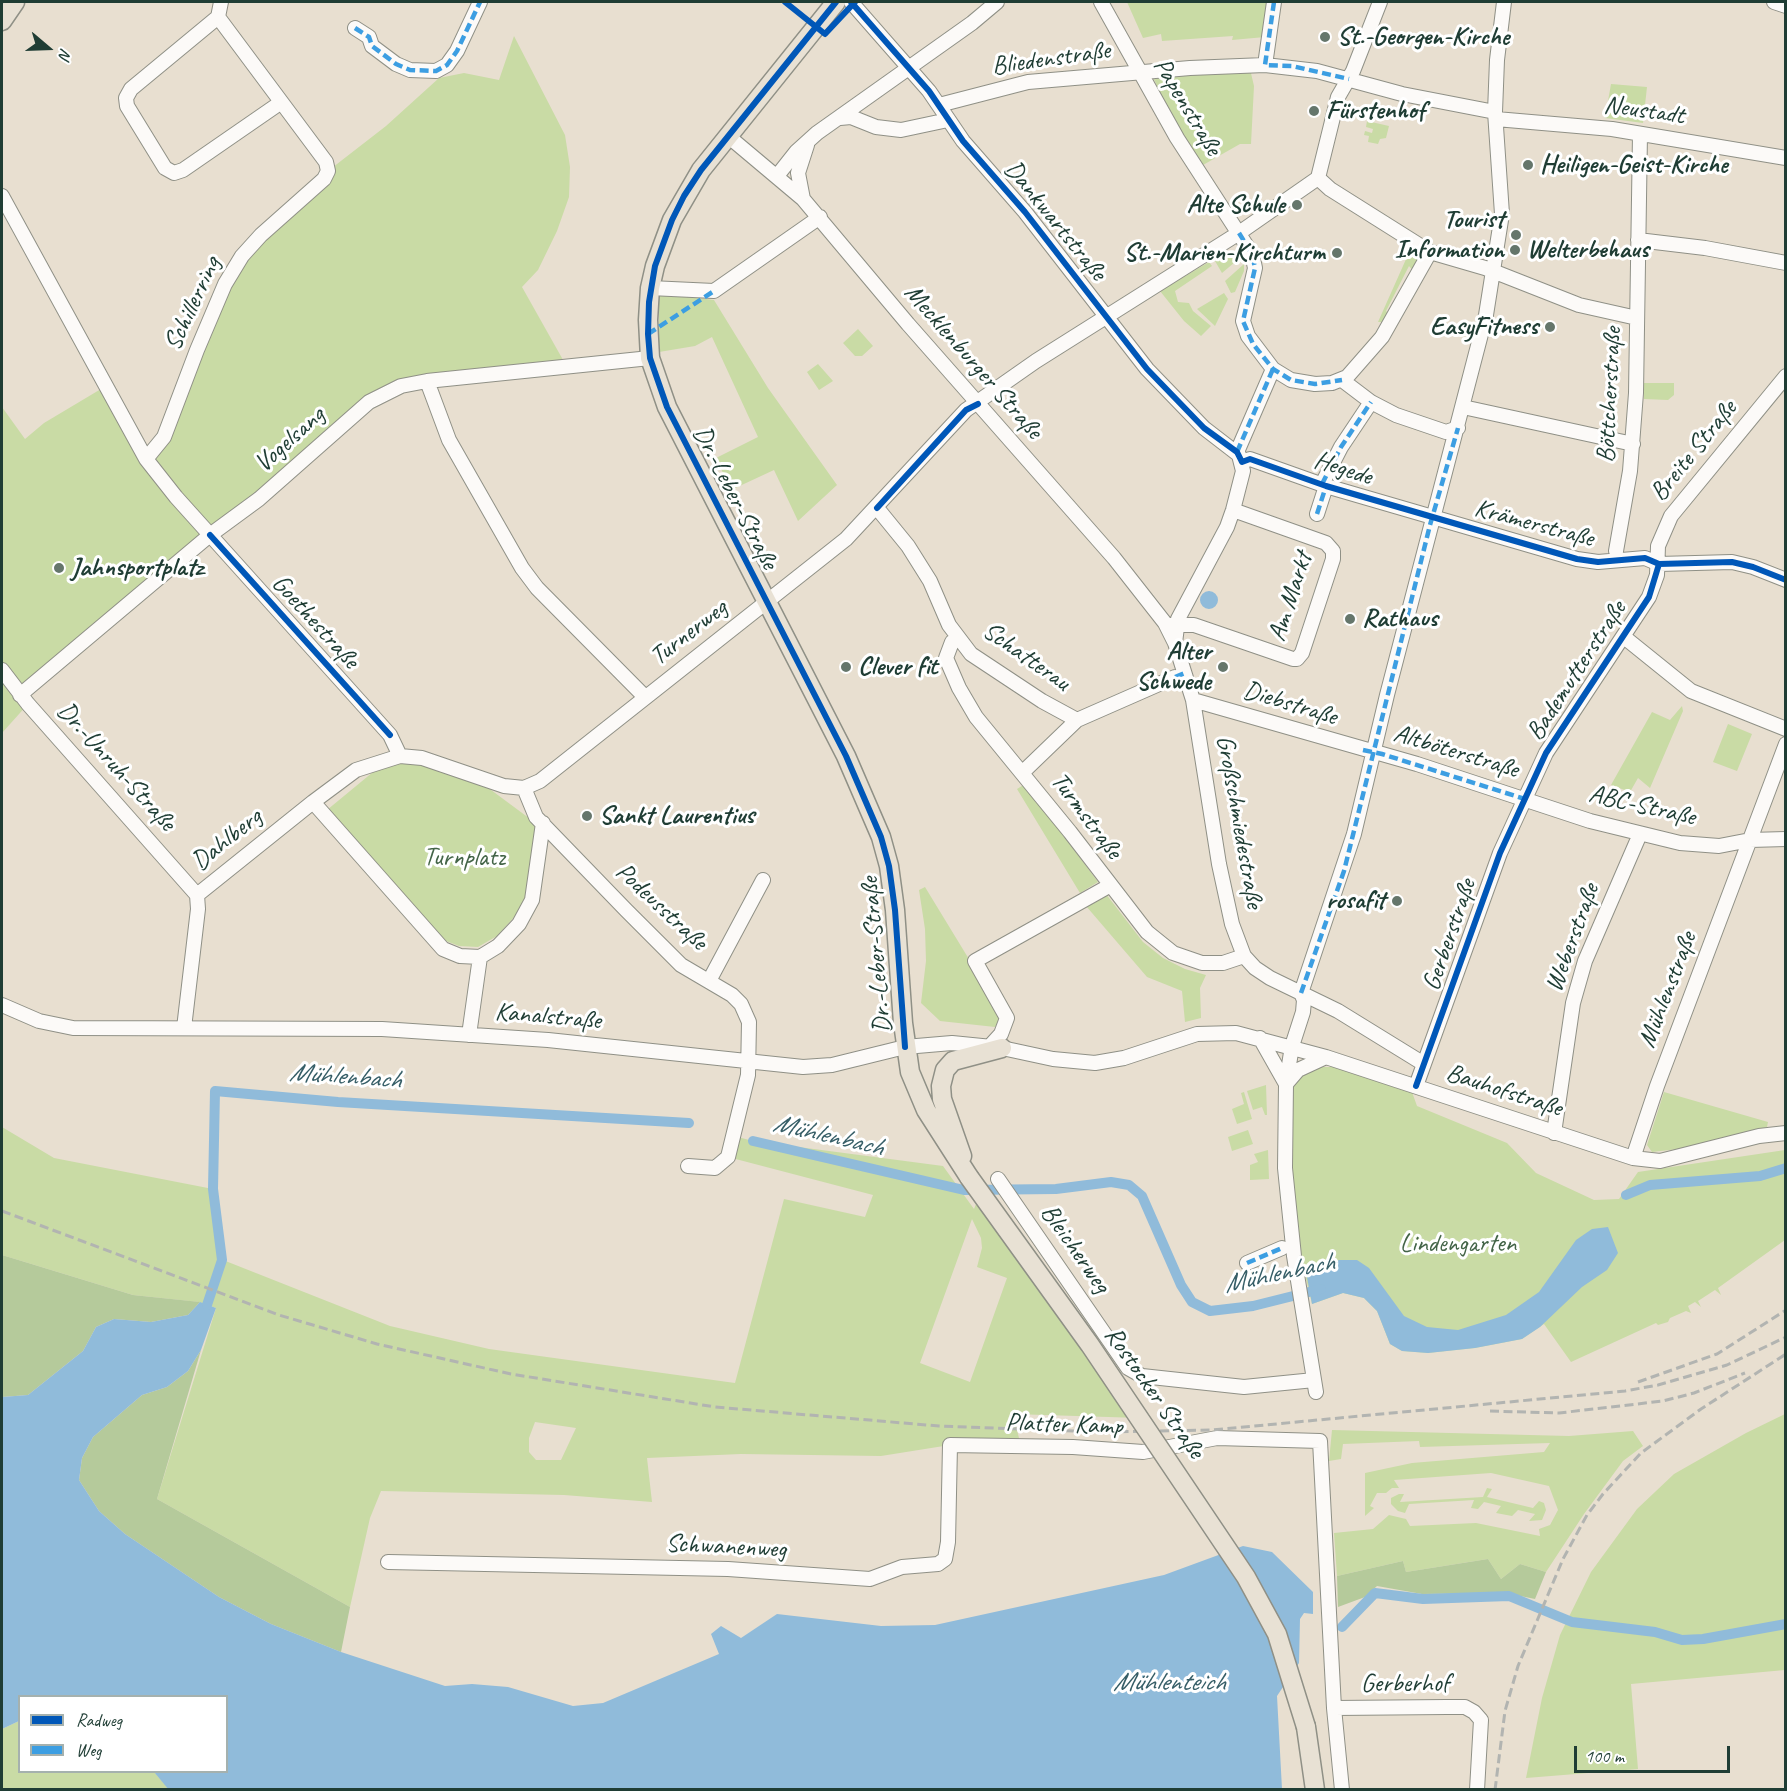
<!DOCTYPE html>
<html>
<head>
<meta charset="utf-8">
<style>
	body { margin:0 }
	#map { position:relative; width:1787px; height:1791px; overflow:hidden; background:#e8dfd0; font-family:Caveat,sans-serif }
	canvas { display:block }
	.frame { position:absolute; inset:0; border:3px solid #1f3d34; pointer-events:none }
	.legend { position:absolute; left:18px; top:1695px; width:210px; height:78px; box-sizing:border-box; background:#fff; border:2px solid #a5b1ae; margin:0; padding:8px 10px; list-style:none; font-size:18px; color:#1f3d34 }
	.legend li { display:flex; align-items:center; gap:12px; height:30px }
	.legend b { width:30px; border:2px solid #a5b1ae }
	.north { position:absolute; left:18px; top:18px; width:60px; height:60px; -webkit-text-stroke:4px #fff; paint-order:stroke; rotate:109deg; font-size:16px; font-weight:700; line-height:24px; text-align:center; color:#1f3d34 }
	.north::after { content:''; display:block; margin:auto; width:21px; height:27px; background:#1f3d34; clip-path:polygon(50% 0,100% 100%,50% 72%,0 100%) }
	.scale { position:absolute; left:1574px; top:1746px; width:156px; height:27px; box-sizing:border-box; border:3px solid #1f3d34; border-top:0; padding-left:8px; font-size:18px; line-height:21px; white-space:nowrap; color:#1f3d34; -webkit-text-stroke:4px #fff; paint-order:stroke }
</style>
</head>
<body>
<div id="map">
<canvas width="1787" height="1791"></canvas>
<div class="frame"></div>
<ul class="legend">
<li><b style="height:8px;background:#0057b8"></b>Radweg</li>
<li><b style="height:8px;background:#3c9ee2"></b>Weg</li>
</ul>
<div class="north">N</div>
<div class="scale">100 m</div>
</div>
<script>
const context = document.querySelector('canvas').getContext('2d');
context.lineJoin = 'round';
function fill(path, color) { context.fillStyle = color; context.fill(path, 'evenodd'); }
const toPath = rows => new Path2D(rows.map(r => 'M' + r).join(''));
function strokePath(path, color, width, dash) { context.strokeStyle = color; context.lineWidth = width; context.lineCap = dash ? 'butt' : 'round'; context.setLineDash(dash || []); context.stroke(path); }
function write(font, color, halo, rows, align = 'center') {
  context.font = font + ' Caveat,sans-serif'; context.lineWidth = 6; context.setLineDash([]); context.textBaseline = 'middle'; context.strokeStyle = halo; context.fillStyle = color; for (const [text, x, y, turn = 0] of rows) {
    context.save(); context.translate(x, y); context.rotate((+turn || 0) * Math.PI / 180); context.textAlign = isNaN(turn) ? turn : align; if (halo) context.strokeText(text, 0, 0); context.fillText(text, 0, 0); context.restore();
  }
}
fill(toPath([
	[1127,2,1270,2,1265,37,1232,40,1233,36,1162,41,1161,34,1143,38],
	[514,36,565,135,570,167,569,197,557,231,538,270,522,287,567,367,427,381,369,402,21,695,28,704,2,733,2,407,25,439,44,423,106,386,146,458,164,437,225,284,328,171,386,126,439,78,464,73,499,80],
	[1250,69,1254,86,1251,144,1240,144,1203,165,1168,110,1152,75],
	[1611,84,1647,87,1643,123,1605,118],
	[1367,121,1389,126,1386,138,1380,139,1378,144,1368,142,1369,136,1364,135,1365,131,1372,133,1373,129,1366,127],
	[1234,252,1241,257,1222,273,1215,261],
	[1420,256,1422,261,1415,273,1409,266,1386,311,1392,317,1388,322,1378,322,1407,257],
	[1209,262,1212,266,1175,291,1178,302,1189,303,1193,311,1211,326,1201,336,1184,321,1160,291],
	[1244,264,1244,271,1235,292,1231,293,1225,281],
	[659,293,714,300,768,388,837,485,798,521,774,470,731,490,716,458,758,437,712,337,695,346,659,352],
	[1224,293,1228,299,1215,326,1197,309],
	[858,329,873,346,862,356,855,356,843,343],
	[818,364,833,381,819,390,807,372],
	[1644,383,1674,383,1674,395,1668,400,1644,399],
	[1682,706,1683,711,1650,788,1638,778,1630,792,1611,785,1652,712,1670,720],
	[1728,724,1752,734,1737,771,1713,762],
	[390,758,420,761,483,784,541,827,546,858,517,914,497,936,478,947,459,946,441,939,327,810],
	[1025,784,1098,882,1080,893,1017,789],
	[925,887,1003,1015,995,1027,940,1021,921,1003,926,961,925,929,919,890],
	[1106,894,1143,942,1163,958,1185,969,1206,975,1200,988,1201,1018,1185,1022,1182,991,1147,977,1086,906],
	[1317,1067,1336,1067,1412,1092,1417,1106,1507,1143,1536,1173,1594,1200,1619,1199,1638,1172,1785,1150,1785,1240,1718,1288,1721,1295,1715,1290,1698,1301,1701,1307,1695,1302,1688,1306,1691,1313,1686,1311,1670,1318,1668,1322,1658,1325,1656,1323,1571,1362,1544,1324,1522,1339,1475,1348,1428,1353,1402,1351,1390,1344,1377,1311,1364,1298,1343,1293,1312,1304,1300,1253,1290,1166,1291,1087,1303,1075],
	[1266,1085,1267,1115,1265,1115,1262,1107,1253,1110,1247,1091],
	[1244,1092,1252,1119,1237,1124,1232,1109,1244,1104,1241,1093],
	[1664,1092,1768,1122,1767,1127,1696,1147,1652,1152,1647,1145],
	[2,1127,54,1158,213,1189,223,1260,390,1326,489,1349,735,1383,784,1199,865,1217,873,1195,728,1157,734,1136,753,1141,943,1166,974,1209,980,1194,1140,1418,1013,1414,1021,1446,950,1445,881,1456,741,1454,647,1458,652,1502,564,1495,381,1491,370,1518,350,1607,157,1499,216,1308,199,1302,133,1295,2,1255],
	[972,1219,981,1238,982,1248,977,1267,1007,1278,970,1382,920,1363],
	[535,1422,576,1428,561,1460,536,1460,529,1452,529,1438],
	[1248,1130,1253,1144,1232,1151,1228,1137],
	[1268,1150,1269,1179,1250,1180,1250,1165,1258,1162,1254,1154],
	[1785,1414,1785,1670,1631,1684,1638,1769,1526,1778,1542,1698,1560,1635,1591,1572,1637,1509,1674,1474,1746,1433],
	[1332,1430,1569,1436,1633,1431,1643,1446,1623,1461,1584,1514,1546,1572,1520,1564,1501,1579,1488,1559,1406,1572,1403,1561,1337,1576,1334,1533,1373,1529,1389,1515,1406,1519,1410,1526,1476,1523,1540,1536,1539,1529,1550,1525,1558,1510,1549,1486,1491,1473,1394,1480,1399,1488,1392,1488,1386,1493,1377,1493,1370,1506,1374,1508,1365,1516,1365,1473,1412,1463,1544,1452,1550,1443,1420,1447,1419,1441,1343,1444,1341,1459,1329,1461],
	[1487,1488,1492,1489,1487,1497,1533,1508,1539,1501,1544,1503,1546,1510,1542,1520,1529,1521,1535,1514,1518,1510,1512,1516,1496,1513,1501,1506,1484,1502,1478,1509,1471,1508,1474,1500,1409,1504,1405,1513,1398,1511,1391,1504,1391,1498,1399,1494,1404,1494,1400,1502,1483,1497],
	[19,1721,20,1772,154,1772,169,1789,2,1789,2,1729]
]), '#c9dba5');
fill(toPath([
	[2,1255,133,1295,200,1302,188,1315,151,1322,114,1319,96,1327,83,1351,28,1395,2,1397],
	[201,1350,157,1499,350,1607,341,1652,271,1624,219,1597,125,1534,99,1511,79,1480,82,1458,93,1437,142,1395,167,1387,188,1371],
	[1488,1559,1501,1579,1520,1564,1546,1572,1535,1599,1506,1593,1422,1594,1377,1586,1365,1597,1338,1607,1337,1576,1403,1561,1406,1572]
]), '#b5ca9b');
fill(toPath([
	'1200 600a9 9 0 1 1 18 0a9 9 0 1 1-18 0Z',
	[1608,1227,1618,1253,1607,1270,1582,1287,1540,1327,1522,1339,1475,1348,1428,1353,1402,1351,1390,1344,1377,1311,1364,1298,1343,1293,1312,1304,1307,1277,1339,1260,1357,1260,1369,1268,1404,1316,1427,1327,1458,1330,1506,1315,1539,1292,1576,1240,1592,1229],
	[200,1302,216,1308,201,1350,188,1371,167,1387,142,1395,93,1437,82,1458,79,1480,99,1511,125,1534,219,1597,271,1624,341,1652,445,1686,472,1684,508,1687,573,1706,603,1703,719,1654,711,1634,721,1626,741,1638,777,1614,881,1626,935,1625,1164,1575,1243,1546,1272,1552,1313,1592,1313,1614,1304,1613,1300,1619,1299,1663,1277,1696,1282,1789,169,1790,154,1772,226,1772,226,1696,20,1696,19,1721,2,1729,2,1397,28,1395,83,1351,96,1327,114,1319,151,1322,188,1315]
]), '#90bbda');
strokePath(toPath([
	[753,1141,964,1190,1056,1189,1111,1182,1129,1185,1142,1196,1181,1285,1192,1302,1210,1311,1253,1306,1321,1289],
	[1626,1195,1650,1185,1760,1176,1786,1168],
	[207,1305,222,1260,213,1189,215,1091,338,1102,689,1123],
	[1342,1627,1375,1593,1423,1599,1509,1596,1572,1622,1655,1632,1682,1640,1703,1639,1786,1624]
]), '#90bbda', 10);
const minor = toPath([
	[221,2,218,17,131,89,126,98,127,106,165,168,174,173,183,170,280,103],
	[851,2,929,91,963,141,1025,212,1147,369,1204,428,1239,455,1243,471,1233,510,1227,527,1178,619,1175,643],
	[1101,2,1177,138,1252,254,1255,268,1243,321,1248,336,1273,369,1291,380,1315,384,1332,383,1347,377,1382,337,1430,252],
	[1774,2,1786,6],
	[355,28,369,37,372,46,396,64,410,70,436,71,447,65,457,51,480,2],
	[1265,65,1274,2],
	[939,105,1028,82,1190,68,1265,65,1317,71,1402,94,1495,112],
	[840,118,851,117,876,127,901,130,948,120],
	[1496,119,1612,129,1786,158],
	[728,136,803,199,908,324,1114,558,1165,623,1175,643,1193,700,1219,864,1232,924,1244,956,1255,968,1270,978,1338,1011,1424,1064],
	[777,176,796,152,817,133,972,23,997,2],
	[1318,178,1330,189,1430,252,1485,268,1579,305,1637,318],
	[1318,178,1338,97,1353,71,1380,2],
	[2,196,146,459,176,497,390,735,400,756],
	[803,199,798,173,807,145],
	[1638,240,1705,248,1786,263],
	[650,288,714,291,820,217],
	[1342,380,1371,402,1396,415,1446,432,1458,428],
	[427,381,449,440,522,568,537,588,645,697],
	[1463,407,1633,444],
	[1237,452,1273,369],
	[146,459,164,437,197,350,225,284,242,256,261,235,324,179,328,171,326,162,218,17],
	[1242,462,1250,459,1326,486,1577,559,1598,562,1645,558,1659,564],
	[1322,484,1341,447,1371,402],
	[877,508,908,546,930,581,949,625,971,654,1042,701,1077,720],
	[1317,514,1326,486],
	[1616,551,1630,471,1636,393,1640,134],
	[1659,564,1732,562,1753,567,1786,580],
	[1170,625,1194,625,1293,659,1297,659,1302,653,1333,559,1333,551,1326,543,1233,510],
	[1624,637,1691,691,1786,729],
	[959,639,952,642,946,658,959,688,976,717,1070,832,1147,932,1173,953,1202,963,1223,963,1244,956],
	[2,670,28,704,197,895],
	[20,695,210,535,259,499,369,402,401,386,427,381,650,358],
	[1193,700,1417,764,1590,821,1680,843,1719,846,1750,840,1786,839],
	[1023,772,1077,720,1175,677],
	[524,788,536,817,626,910,681,965,732,995,741,1004,749,1022,748,1075,728,1157,715,1168,688,1166],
	[313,802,443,949,460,956,480,957,498,946,519,924,532,900,543,823],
	[709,981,763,880],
	[1301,993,1354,834,1387,695,1486,315,1502,214,1495,112,1497,60,1504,2],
	[1301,993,1304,1000,1303,1012,1292,1046,1286,1084,1285,1168,1294,1256,1316,1392],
	[2,1005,39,1021,73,1028,382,1029,548,1040,803,1067,832,1065,905,1047,952,1043,1002,1048,1053,1059,1095,1063,1124,1058,1197,1034,1236,1033,1326,1057,1633,1158,1660,1161,1759,1136,1786,1133],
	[184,1028,198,909,197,895,313,802,356,770,400,756,422,758,504,786,524,788,540,781,846,539,966,410,1036,361,1239,233,1318,178],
	[469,1035,480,957],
	[1260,1038,1286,1084,1298,1070,1326,1057],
	[990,1046,1001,1034,1007,1018,975,961,1109,886],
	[1416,1086,1500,853,1546,753,1649,597,1657,575,1658,546,1671,516,1786,376],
	[1554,1133,1573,1003,1585,961,1640,834],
	[1633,1158,1657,1086,1786,744],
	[998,1179,1128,1368,1142,1376,1244,1387,1314,1380],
	[1247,1263,1282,1248],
	[388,1562,728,1569,870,1579,902,1567,938,1564,945,1559,948,1542,950,1445,1073,1447,1143,1452,1217,1438,1320,1441,1334,1708,1342,1790],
	[1334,1708,1447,1707,1465,1707,1474,1712,1481,1720,1477,1790]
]);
const major = toPath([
	[836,2,701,170,672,220,655,266,650,288,648,320,650,358,667,407,846,756,881,837,889,866,895,910,903,1023,910,1072,926,1110,969,1177],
	[2,21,15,2],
	[962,1156,942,1099,941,1086,945,1070,953,1061,1002,1048],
	[1306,1727,1315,1790]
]);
strokePath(minor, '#8f9086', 16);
strokePath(major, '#8f9086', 21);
strokePath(minor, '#fcfaf8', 14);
strokePath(major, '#e8e1d4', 18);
strokePath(toPath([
	[2,1211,279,1315,377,1344,511,1374,715,1407,939,1426,1099,1432,1212,1430,1625,1391,1658,1385,1727,1365,1786,1337],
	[1638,1382,1717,1354,1786,1310],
	[1490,1411,1559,1413,1663,1401,1694,1393,1745,1373],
	[1495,1790,1505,1711,1518,1666,1563,1559,1587,1515,1603,1494,1641,1453,1701,1409,1786,1354]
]), '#b2b4b1', 3, [9, 4.5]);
const majorBridge = toPath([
	[969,1177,1090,1345,1246,1577,1277,1634,1306,1727]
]);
strokePath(majorBridge, '#8f9086', 21, []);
strokePath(majorBridge, '#e8e1d4', 18);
strokePath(toPath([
	[1274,2,1265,65,1292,66,1349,79],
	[355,28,369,37,372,46,396,64,410,70,436,71,447,65,457,51,480,2],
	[1239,233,1252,254,1255,268,1243,321,1253,344,1273,369,1291,380,1315,384,1342,380],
	[648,334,714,291],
	[1237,452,1273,369],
	[1322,484,1341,447,1371,402],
	[1317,514,1326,486],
	[1175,677,1185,673],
	[1363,750,1382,754,1525,799],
	[1301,993,1344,871,1430,525,1458,428],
	[1247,1263,1282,1248]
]), '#3c9ee2', 4.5, [9, 4.5]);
strokePath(toPath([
	[785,2,825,34,855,2],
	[836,2,701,170,684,196,672,220,655,266,649,302,648,334,650,358,667,407,846,756,881,837,889,866,895,910,905,1047],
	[851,2,929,91,963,141,1025,212,1147,369,1204,428,1237,452,1242,462,1250,459,1326,486,1577,559,1598,562,1645,558,1659,564],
	[877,508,966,410,978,404],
	[210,535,390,735],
	[1659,564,1732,562,1753,567,1786,580],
	[1416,1086,1500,853,1529,790,1546,753,1649,597,1659,564]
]), '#0057b8', 6);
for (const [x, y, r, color] of [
	[1325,37,6,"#65766b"],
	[1314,111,6,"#65766b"],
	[1528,165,6,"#65766b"],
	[1297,205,6,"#65766b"],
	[1516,235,6,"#65766b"],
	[1515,250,6,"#65766b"],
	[1337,253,6,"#65766b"],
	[1550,327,6,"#65766b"],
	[59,568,6,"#65766b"],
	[1350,619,6,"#65766b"],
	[846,667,6,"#65766b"],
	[1223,667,6,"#65766b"],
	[587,816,6,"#65766b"],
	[1397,901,6,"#65766b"]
]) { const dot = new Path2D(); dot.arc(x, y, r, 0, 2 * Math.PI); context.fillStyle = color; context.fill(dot); strokePath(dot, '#fff', 2); }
write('bold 26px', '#1f3d34', '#fff', [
	["St.-Georgen-Kirche",1337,37],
	["Fürstenhof",1326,111],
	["Heiligen-Geist-Kirche",1540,165],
	["Alte Schule",1285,205,"right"],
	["Tourist",1504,220,"right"],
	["Information",1504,250,"right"],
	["Welterbehaus",1527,250],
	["St.-Marien-Kirchturm",1325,253,"right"],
	["EasyFitness",1538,327,"right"],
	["Jahnsportplatz",71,568],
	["Rathaus",1362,619],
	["Alter",1211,652,"right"],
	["Schwede",1211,682,"right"],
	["Clever fit",858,667],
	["Sankt Laurentius",599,816],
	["rosafit",1385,901,"right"]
], 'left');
write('26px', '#1f3d34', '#fff', [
	["Bliedenstraße",1051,59,-8],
	["Papenstraße",1187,107,59],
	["Neustadt",1644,111,8],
	["Dankwartstraße",1055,221,51],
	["Schillerring",193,304,-65],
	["Mecklenburger Straße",973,362,49],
	["Böttcherstraße",1610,395,-87],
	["Vogelsang",290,440,-42],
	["Breite Straße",1694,451,-51],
	["Hegede",1343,469,18],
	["Dr.-Leber-Straße",735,498,63],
	["Krämerstraße",1534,524,15],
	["Am Markt",1291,597,-72],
	["Goethestraße",315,622,48],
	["Turnerweg",689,633,-38],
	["Schatterau",1026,657,35],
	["Bademutterstraße",1577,671,-57],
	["Diebstraße",1290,704,17],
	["Altböterstraße",1456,752,17],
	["Dr.-Unruh-Straße",116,767,48],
	["ABC-Straße",1642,806,13],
	["Turmstraße",1086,816,53],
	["Großschmiedestraße",1239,822,80],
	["Dahlberg",227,840,-39],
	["Podeusstraße",661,907,43],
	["Gerberstraße",1450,935,-71],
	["Weberstraße",1573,938,-70],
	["Dr.-Leber-Straße",877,955,-95],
	["Mühlenstraße",1668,990,-69],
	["Kanalstraße",548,1017,5],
	["Bauhofstraße",1504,1091,18],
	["Bleicherweg",1075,1249,55],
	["Rostocker Straße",1154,1393,55],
	["Platter Kamp",1064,1425,2],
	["Schwanenweg",726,1547,3],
	["Gerberhof",1405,1684]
]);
write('26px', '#436447', '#fff', [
	["Turnplatz",464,858],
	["Lindengarten",1458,1244]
]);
write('italic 27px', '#365e67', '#fff', [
	["Mühlenbach",345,1077,4],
	["Mühlenbach",828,1136,13],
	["Mühlenbach",1279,1274,-12],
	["Mühlenteich",1169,1683]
]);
</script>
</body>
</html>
